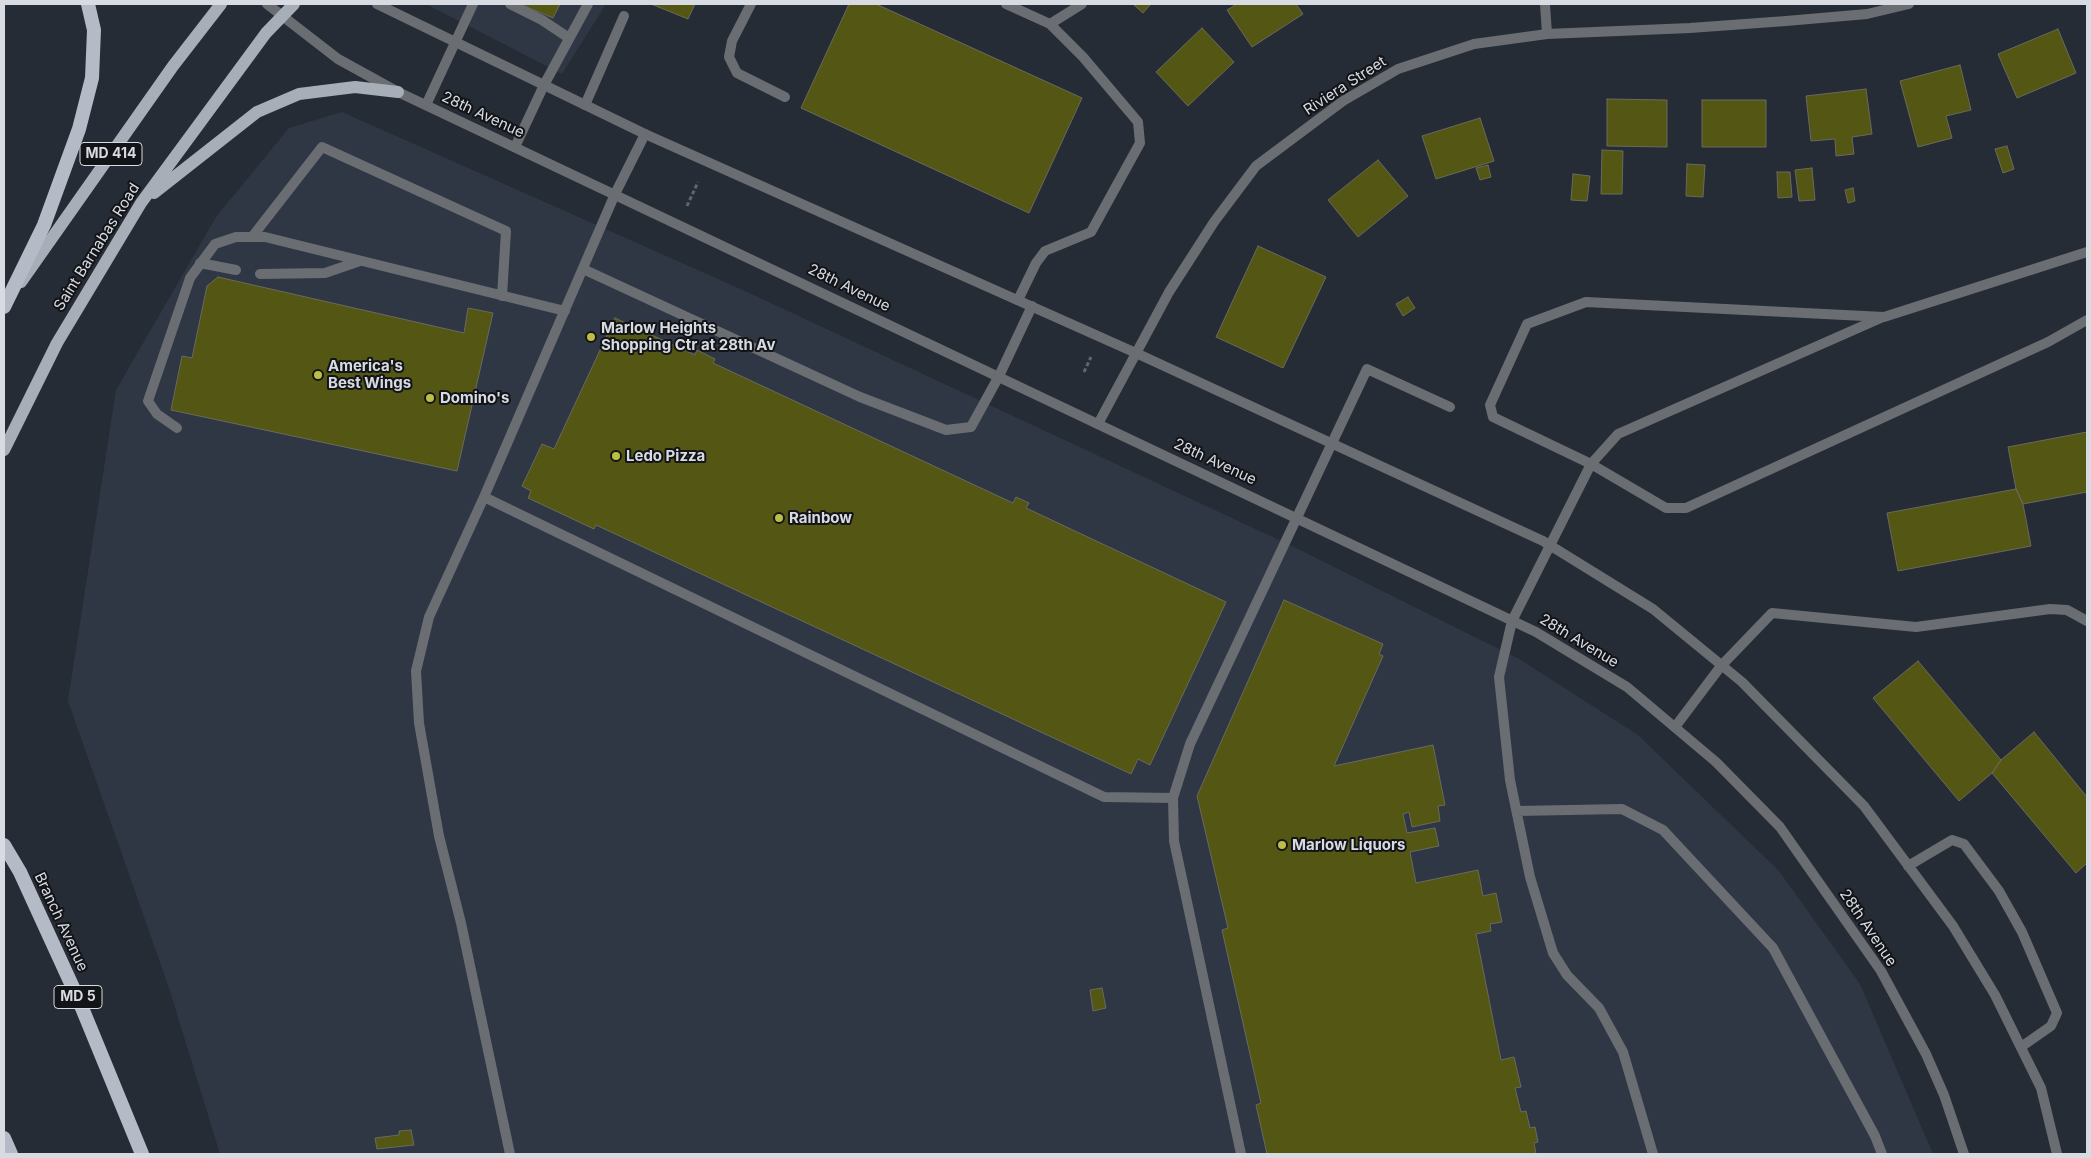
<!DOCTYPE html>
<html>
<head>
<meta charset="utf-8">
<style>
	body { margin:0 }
	#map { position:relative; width:2091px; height:1158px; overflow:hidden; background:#262c35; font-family:Inter,sans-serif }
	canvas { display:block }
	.frame { position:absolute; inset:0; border:5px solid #d8dce2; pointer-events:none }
</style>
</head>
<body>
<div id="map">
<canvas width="2091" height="1158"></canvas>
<div class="frame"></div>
</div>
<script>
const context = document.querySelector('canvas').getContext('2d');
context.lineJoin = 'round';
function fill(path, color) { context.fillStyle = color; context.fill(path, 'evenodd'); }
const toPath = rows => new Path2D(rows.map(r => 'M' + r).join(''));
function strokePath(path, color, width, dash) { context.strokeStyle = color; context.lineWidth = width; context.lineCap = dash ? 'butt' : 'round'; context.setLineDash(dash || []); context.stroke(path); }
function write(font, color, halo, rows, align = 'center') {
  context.font = font + ' Inter,sans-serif'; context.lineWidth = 4; context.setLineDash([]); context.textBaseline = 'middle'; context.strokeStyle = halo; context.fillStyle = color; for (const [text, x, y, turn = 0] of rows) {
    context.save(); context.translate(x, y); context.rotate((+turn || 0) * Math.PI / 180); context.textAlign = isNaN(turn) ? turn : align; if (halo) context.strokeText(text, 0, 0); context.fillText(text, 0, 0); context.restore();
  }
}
fill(toPath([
	[426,4,606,4,562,74],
	[342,112,745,291,1294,547,1519,659,1638,735,1779,871,1860,984,1933,1154,220,1154,169,988,68,701,116,390,216,217,289,128]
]), '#2f3745');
const building = toPath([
	[520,4,560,4,553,18,520,4],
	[651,4,695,4,688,19,651,4],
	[849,4,876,4,1082,98,1029,213,801,108,849,4],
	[1135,4,1151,4,1143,13,1134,5,1135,4],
	[1237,4,1296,4,1303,14,1252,47,1227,10,1237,4],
	[1202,28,1234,62,1188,106,1156,72,1202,28],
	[2058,29,2076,73,2017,98,1998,54,2058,29],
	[1960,65,1971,110,1946,116,1952,138,1918,147,1900,81,1960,65],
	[1866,89,1872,134,1852,137,1854,154,1836,156,1835,139,1811,141,1806,96,1866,89],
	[1607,99,1667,100,1667,147,1607,146,1607,99],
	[1702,100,1766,100,1766,147,1702,147,1702,100],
	[1480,118,1494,161,1436,179,1422,136,1480,118],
	[2007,146,2014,169,2003,173,1995,149,2007,146],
	[1602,150,1623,151,1622,194,1601,194,1602,150],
	[1378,160,1408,196,1358,237,1328,200,1378,160],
	[1687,164,1705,165,1703,197,1686,196,1687,164],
	[1488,165,1491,177,1480,180,1476,168,1488,165],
	[1812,168,1815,200,1799,201,1795,170,1812,168],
	[1777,172,1790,172,1792,197,1778,198,1777,172],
	[1573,174,1590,176,1587,201,1571,200,1573,174],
	[1853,188,1855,201,1848,203,1845,190,1853,188],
	[1258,246,1326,277,1283,368,1216,337,1258,246],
	[218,277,464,333,468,308,493,313,457,471,171,410,182,356,192,358,207,286,218,277],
	[1408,297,1415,308,1403,316,1396,304,1408,297],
	[615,318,695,355,697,350,715,359,713,363,1013,503,1016,497,1029,503,1026,508,1226,602,1150,765,1138,759,1131,774,596,525,594,529,528,498,531,491,522,486,542,444,554,449,615,318],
	[2087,432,2087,492,2023,504,2016,489,2008,447,2087,432],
	[2016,489,2023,504,2031,546,1898,571,1887,513,2016,489],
	[1284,600,1383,644,1379,654,1383,656,1334,766,1433,745,1445,805,1438,806,1440,821,1412,827,1409,812,1403,814,1407,833,1435,828,1439,846,1410,852,1416,883,1478,870,1483,896,1496,893,1502,922,1490,924,1491,931,1476,934,1501,1060,1514,1057,1521,1087,1515,1088,1521,1112,1526,1111,1530,1128,1535,1127,1538,1142,1534,1143,1536,1154,1267,1154,1256,1105,1261,1103,1222,930,1228,928,1197,796,1284,600],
	[1918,661,2001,760,1992,773,1959,801,1873,698,1918,661],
	[2034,732,2087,797,2087,863,2076,873,1992,773,2001,760,2034,732],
	[1102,988,1106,1008,1093,1011,1090,990,1102,988],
	[411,1130,414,1145,377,1149,375,1138,399,1135,399,1131,411,1130]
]);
fill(building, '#545614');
strokePath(building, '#696a5e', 1);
strokePath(toPath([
	[687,206,698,182],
	[1084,372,1091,357]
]), '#5f646d', 3, [4, 2.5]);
strokePath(toPath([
	[510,4,542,20,569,38],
	[751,4,732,41,729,57,737,73,785,97],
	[1006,4,1050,24],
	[426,105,473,4],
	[585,105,624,16],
	[515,147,544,85,588,4],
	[252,237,322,147,506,231,502,296],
	[2087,252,1884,317,1586,302,1527,324,1490,405,1493,417,1591,464,1666,508,1686,508,2048,342,2087,320],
	[200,263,236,270],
	[583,269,860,397,946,430,971,427,999,376,1032,306],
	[260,274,325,273,360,261],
	[1018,300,1036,263,1045,251,1091,232,1140,143,1138,122,1083,57,1050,24,1082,4],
	[177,428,157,414,148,401,190,278,215,244,236,237,265,237,565,311],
	[484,497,1104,797,1173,798],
	[1675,727,1721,666,1772,613,1916,627,2050,609,2067,610,2087,621],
	[1517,811,1622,809,1663,830,1773,948,1875,1136,1882,1154],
	[1908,866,1952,840,1964,844,1999,891,2022,932,2057,1013,2051,1026,2021,1047],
	[510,1154,461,923,439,836,419,723,416,671,429,617,484,497,615,194,645,134],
	[1241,1154,1174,841,1173,798,1190,744,1367,369,1450,407],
	[1653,1154,1623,1052,1599,1008,1567,975,1553,953,1530,877,1510,780,1499,677,1512,621,1591,464,1618,434,1883,317]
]), '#6a6d72', 10);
strokePath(toPath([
	[1545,4,1547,34],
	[1098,424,1169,292,1214,222,1256,166,1343,101,1398,69,1474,44,1547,34,1690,28,1786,21,1867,14,1909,4]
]), '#6a6d72', 10);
strokePath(toPath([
	[267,4,338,59,398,92,1536,632,1627,687,1716,762,1780,827,1881,971,1926,1054,1944,1095,1964,1154],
	[377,4,645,134,1136,353,1543,541,1653,609,1742,682,1864,806,1953,926,1995,995,2041,1088,2057,1154]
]), '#6a6d72', 10);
strokePath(toPath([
	[154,193,257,112,299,94,355,87,398,92],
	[21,282,173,66,221,4],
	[4,450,57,343,141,203,266,33,294,4]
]), '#a8aeb8', 12);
strokePath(toPath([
	[4,307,44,225,79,129,92,78,94,30,88,4],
	[4,845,20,872,80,1003,142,1154],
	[4,1138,11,1154]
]), '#b4bbc6', 14);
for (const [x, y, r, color] of [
	[591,337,5,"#bcbf44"],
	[318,375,5,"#bcbf44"],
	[430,398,5,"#bcbf44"],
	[616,456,5,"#bcbf44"],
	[779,518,5,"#bcbf44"],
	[1282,845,5,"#bcbf44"]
]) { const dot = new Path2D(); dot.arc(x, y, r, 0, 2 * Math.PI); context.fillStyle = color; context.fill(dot); strokePath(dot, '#121418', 2); }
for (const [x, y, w] of [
	[111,154,62],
	[78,997,48]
]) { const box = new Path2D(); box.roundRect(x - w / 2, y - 11.5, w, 23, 4); context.fillStyle = '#121418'; context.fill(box); strokePath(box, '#d8dce2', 1); }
write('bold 14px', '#d8dce2', null, [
	["MD 414",111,154],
	["MD 5",78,997]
]);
write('15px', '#d8dce2', '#121418', [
	["Riviera Street",1345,86,-33],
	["28th Avenue",483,115,25],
	["Saint Barnabas Road",97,247,-58],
	["28th Avenue",849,288,26],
	["28th Avenue",1215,462,25],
	["28th Avenue",1579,641,31],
	["Branch Avenue",61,922,65],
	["28th Avenue",1868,928,56]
]);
write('bold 15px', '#d8dce2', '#121418', [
	["Marlow Heights",601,328],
	["Shopping Ctr at 28th Av",601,345],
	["America's",328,366],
	["Best Wings",328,383],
	["Domino's",440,398],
	["Ledo Pizza",626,456],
	["Rainbow",789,518],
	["Marlow Liquors",1292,845]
], 'left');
</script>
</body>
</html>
